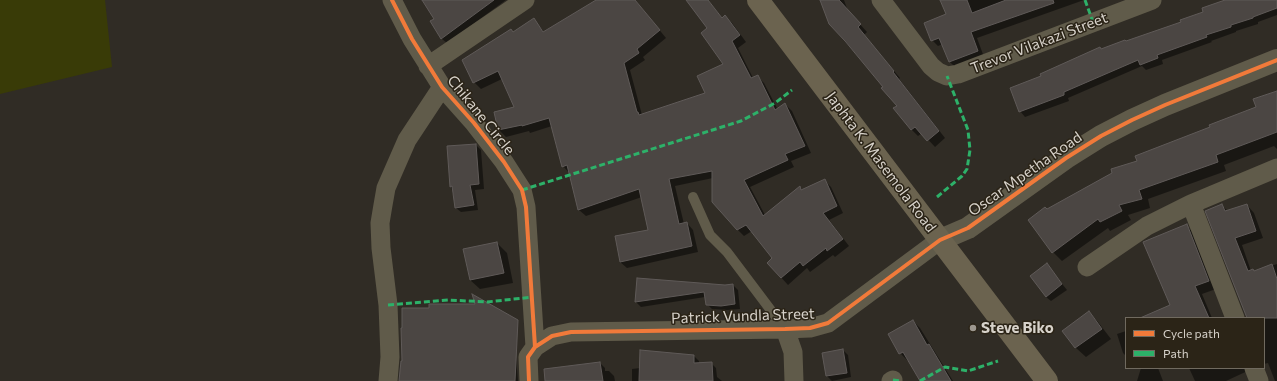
<!DOCTYPE html>
<html>
<head>
<meta charset="utf-8">
<style>
	body { margin:0 }
	#map { position:relative; width:1277px; height:381px; overflow:hidden; background:#302c25; font-family:Commissioner,sans-serif }
	canvas { display:block }
	.legend { position:absolute; left:1125px; top:317px; width:140px; height:52px; box-sizing:border-box; background:#2b2417; border:1px solid #706a5f; margin:0; padding:5px 7px; list-style:none; font-size:12px; color:#d7d2ca }
	.legend li { display:flex; align-items:center; gap:8px; height:20px }
	.legend b { width:20px; border:1px solid #706a5f }
</style>
</head>
<body>
<div id="map">
<canvas width="1277" height="381"></canvas>
<ul class="legend">
<li><b style="height:5px;background:#f17a3a"></b>Cycle path</li>
<li><b style="height:5px;background:#2db169"></b>Path</li>
</ul>
</div>
<script>
const context = document.querySelector('canvas').getContext('2d');
context.lineJoin = 'round';
function fill(path, color) { context.fillStyle = color; context.fill(path, 'evenodd'); }
const toPath = rows => new Path2D(rows.map(r => 'M' + r).join(''));
function strokePath(path, color, width, dash) { context.strokeStyle = color; context.lineWidth = width; context.lineCap = dash ? 'butt' : 'round'; context.setLineDash(dash || []); context.stroke(path); }
function write(font, color, halo, rows, align = 'center') {
  context.font = font + ' Commissioner,sans-serif'; context.lineWidth = 3; context.setLineDash([]); context.textBaseline = 'middle'; context.strokeStyle = halo; context.fillStyle = color; for (const [text, x, y, turn = 0] of rows) {
    context.save(); context.translate(x, y); context.rotate((+turn || 0) * Math.PI / 180); context.textAlign = isNaN(turn) ? turn : align; if (halo) context.strokeText(text, 0, 0); context.fillText(text, 0, 0); context.restore();
  }
}
fill(toPath([
	[0,0,105,0,112,67,0,94]
]), '#393b07');
fill(toPath([
	[423,0,506,0,447,43,442,39,432,22,435,19],
	[597,0,635,0,666,38,643,57,645,60,630,70,642,115,706,94,724,64,697,0,708,0,723,19,725,17,732,23,746,42,738,48,753,78,757,76,764,83,778,110,785,104,792,111,811,153,791,161,794,167,750,187,765,215,800,187,803,191,824,180,831,187,843,213,829,220,849,246,835,257,833,255,810,272,807,268,788,285,768,263,774,258,752,231,744,236,737,229,713,178,675,186,684,224,687,223,693,230,698,252,627,268,620,262,650,231,642,197,586,216,579,210,570,174,563,166,552,126,530,133,529,131,506,137,499,130,515,108,502,79,481,89,474,82,513,33,534,20,544,32],
	[821,0,844,0,848,11,867,32,864,35,900,78,899,79,945,138,935,147,922,133,918,136,911,129,898,106,884,87,830,24],
	[941,0,1084,0,977,38,984,57,955,67,949,61,943,44,938,46,932,40,948,15],
	[1230,0,1277,0,1277,15,1258,22,1258,24,1236,31,1236,32,1211,41,1212,42,1162,60,1163,64,1146,70,1142,66,1068,98,1069,101,1025,117,1020,111,1042,77,1102,50,1182,23],
	[1277,92,1277,149,1274,146,1224,165,1226,171,1148,199,1150,208,1128,215,1131,220,1110,231,1108,228,1062,261,1053,252,1047,210,1138,162,1257,108],
	[476,145,481,150,484,189,475,190,478,210,461,212,456,208,451,186],
	[1247,205,1254,213,1263,238,1242,245,1251,271,1255,272,1277,264,1277,381,1275,381,1268,363,1264,364,1264,318,1248,318,1222,206,1228,211],
	[1187,226,1194,233,1216,289,1202,294,1212,318,1166,318,1171,305],
	[497,243,507,253,513,283,480,289,470,280],
	[1051,270,1067,290,1051,301,1046,297],
	[638,279,725,286,733,285,738,290,740,309,727,310,712,309,707,304,705,297,641,307,636,302],
	[1089,312,1098,322,1111,339,1086,357,1076,348,1063,331],
	[513,321,518,381,400,381],
	[913,321,920,328,953,381,921,381,909,360,908,361,901,354,907,350,901,352,901,354,900,353],
	[1126,331,1126,356,1123,353,1117,334],
	[843,350,848,355,851,377,832,381,827,376],
	[694,356,699,361,699,364,711,363,716,368,717,377,722,381,632,381,632,369,640,368],
	[600,363,605,368,605,371,609,371,614,376,615,381,549,381],
	[1141,368,1158,368,1163,381,1137,381],
	[1189,368,1254,368,1226,381,1195,381]
]), '#0007');
const building = toPath([
	[422,0,494,0,441,39,430,21,434,19,422,0],
	[596,0,635,0,660,30,637,49,639,53,624,63,637,112,638,112,639,115,705,93,697,76,723,64,701,33,707,28,686,0,708,0,722,18,725,15,740,35,732,41,751,78,758,75,775,110,785,103,805,146,785,154,788,160,744,180,763,216,800,186,801,190,825,179,837,206,823,213,843,239,827,251,826,248,803,266,800,262,781,278,767,263,772,258,746,225,737,230,712,202,712,171,669,179,679,224,687,222,692,246,620,262,615,236,648,230,639,189,578,210,567,165,562,167,549,118,522,126,522,125,498,130,494,112,514,107,498,71,473,83,462,60,511,29,513,32,534,18,543,32,596,0],
	[820,0,839,0,861,24,858,27,894,71,893,72,939,131,927,141,915,127,911,130,893,108,897,106,881,88,883,87,845,41,829,24,820,0],
	[940,0,967,0,972,13,1006,0,1053,0,1054,3,971,32,978,51,949,62,939,38,931,41,924,23,946,14,940,0],
	[1225,0,1277,0,1277,8,1253,17,1253,18,1231,25,1231,27,1206,35,1207,37,1157,55,1158,58,1140,65,1138,60,1064,92,1064,95,1019,112,1010,88,1041,76,1040,74,1100,47,1101,49,1125,40,1126,41,1181,22,1180,20,1203,12,1202,8,1225,0],
	[1277,91,1277,132,1216,155,1218,162,1139,190,1142,199,1119,205,1122,211,1100,222,1098,219,1052,253,1028,220,1045,207,1047,209,1112,173,1111,169,1137,161,1135,156,1210,127,1209,125,1256,107,1253,99,1277,91],
	[476,144,479,184,470,185,474,205,455,208,452,186,450,187,447,146,476,144],
	[1222,204,1225,211,1247,204,1256,231,1235,238,1248,271,1253,269,1254,271,1272,264,1277,279,1277,318,1247,318,1205,211,1222,204],
	[1187,224,1209,281,1195,286,1209,318,1140,318,1170,305,1143,242,1187,224],
	[497,242,504,273,470,280,463,249,497,242],
	[1047,263,1062,284,1046,297,1030,276,1047,263],
	[637,278,725,285,733,284,735,304,721,306,706,305,704,292,635,302,637,278],
	[472,294,518,320,515,381,399,381,401,361,402,361,401,328,402,328,402,308,429,308,429,304,475,304,472,294],
	[1089,311,1102,329,1075,348,1062,331,1089,311],
	[913,320,927,345,929,344,951,381,920,381,903,352,899,354,888,334,913,320],
	[843,349,847,373,826,376,822,353,843,349],
	[640,350,694,355,694,363,712,362,713,381,639,381,640,350],
	[600,362,603,381,545,381,544,369,600,362]
]);
fill(building, '#4b4643');
strokePath(building, '#5f5a58', 1);
strokePath(toPath([
	[693,197,710,235,727,252,785,329]
]), '#605b4a', 10);
strokePath(toPath([
	[392,0,412,39,442,87,474,123,504,162,522,190,526,207,535,347],
	[881,0,931,66,938,72,947,76,958,74,1152,0],
	[428,66,525,0],
	[1191,204,1235,318],
	[1087,267,1147,226,1191,204,1277,168],
	[785,329,793,352,794,381],
	[1254,368,1259,381],
	[388,381,390,357,388,305,381,248,380,223,383,205,386,188,407,140,442,87],
	[529,381,528,357,535,347,552,336,571,332,785,329,810,328,828,323,940,240],
	[891,381,893,380]
]), '#605b4a', 19);
strokePath(toPath([
	[940,240,968,228,1066,158,1101,136,1132,120,1165,105,1277,60]
]), '#605b4a', 22);
strokePath(toPath([
	[758,0,1047,381]
]), '#6b634f', 22);
strokePath(toPath([
	[1085,0,1093,22],
	[522,190,741,121,775,103,792,90],
	[937,197,962,176,967,169,970,150,968,130,947,76],
	[388,305,448,300,487,302,533,297],
	[893,380,900,381],
	[920,381,945,367,968,371,998,361]
]), '#2db169', 3, [6, 3]);
strokePath(toPath([
	[392,0,412,39,442,87,474,123,504,162,522,190,526,207,535,347],
	[529,381,528,357,535,347,552,336,571,332,785,329,810,328,828,323,940,240,968,228,1066,158,1101,136,1132,120,1165,105,1277,60]
]), '#f17a3a', 4);
for (const [x, y, r, color] of [
	[973,328,4,"#9d9890"]
]) { const dot = new Path2D(); dot.arc(x, y, r, 0, 2 * Math.PI); context.fillStyle = color; context.fill(dot); strokePath(dot, '#2b2417', 1.5); }
write('15px', '#d7d2ca', '#2b2417', [
	["Trevor Vilakazi Street",1039,43,-21],
	["Chikane Circle",481,115,51],
	["Japhta K. Masemola Road",881,162,53],
	["Oscar Mpetha Road",1025,174,-35],
	["Patrick Vundla Street",743,316,-2]
]);
write('bold 15px', '#d7d2ca', '#2b2417', [
	["Steve Biko",981,328]
], 'left');
</script>
</body>
</html>
